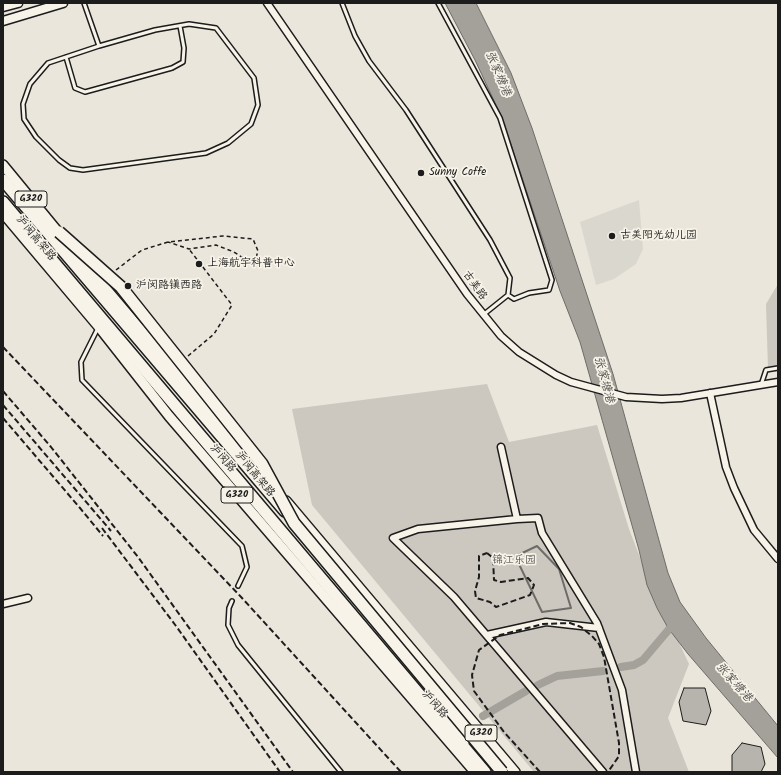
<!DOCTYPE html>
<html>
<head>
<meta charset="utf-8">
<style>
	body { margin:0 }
	#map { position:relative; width:781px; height:775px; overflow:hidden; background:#eae6dc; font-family:Kalam,sans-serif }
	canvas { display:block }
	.frame { position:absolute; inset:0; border:4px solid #1c1c1c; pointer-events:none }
</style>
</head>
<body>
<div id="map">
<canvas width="781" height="775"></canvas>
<div class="frame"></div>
</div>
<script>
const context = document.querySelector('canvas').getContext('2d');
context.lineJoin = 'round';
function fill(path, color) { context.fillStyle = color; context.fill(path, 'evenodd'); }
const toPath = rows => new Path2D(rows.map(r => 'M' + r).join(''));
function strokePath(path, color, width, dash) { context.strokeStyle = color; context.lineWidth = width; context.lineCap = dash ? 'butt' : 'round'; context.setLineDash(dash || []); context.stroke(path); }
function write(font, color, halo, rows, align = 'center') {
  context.font = font + ' Kalam,"LXGW WenKai TC",sans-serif'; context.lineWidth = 3.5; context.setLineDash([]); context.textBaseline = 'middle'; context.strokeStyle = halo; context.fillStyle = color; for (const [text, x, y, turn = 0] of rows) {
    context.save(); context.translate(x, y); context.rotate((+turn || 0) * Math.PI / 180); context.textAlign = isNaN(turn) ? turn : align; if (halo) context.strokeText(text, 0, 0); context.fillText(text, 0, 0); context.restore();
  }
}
fill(toPath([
	[639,200,643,249,636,264,614,279,596,285,580,222]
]), '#dad7ce');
fill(toPath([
	[778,284,778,368,768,369,766,304],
	[487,384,509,442,597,425,629,529,643,565,689,664,668,718,689,772,534,772,312,505,292,409]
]), '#ccc8c0');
const water = toPath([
	[445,3,476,3,511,73,532,128,613,374,668,573,680,602,706,638,778,726,778,758,688,654,668,628,657,608,647,585,639,550,580,342,560,291,502,118,475,60,445,3]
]);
fill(water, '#a3a19a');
strokePath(water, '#6d6c68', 1);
strokePath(toPath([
	[537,546,559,569,571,608,542,612,517,560,518,555,537,546]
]), '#6d6c68', 2);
strokePath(toPath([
	[621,667,634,665,643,660,676,621],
	[538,685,557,676,603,671],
	[483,716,526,691]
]), '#a3a19a', 8);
const building = toPath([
	[684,688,705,688,711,711,706,725,683,721,679,702,684,688],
	[742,743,761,747,765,764,761,772,732,772,732,755,742,743]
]);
fill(building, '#b6b4ac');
strokePath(building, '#1c1c1c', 1);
const lane = toPath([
	[84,3,99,46],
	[342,3,355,36,369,61,406,110,490,240,510,278,508,295,514,299,529,293,549,290,552,280,500,118,438,3],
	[189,24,216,28,254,78,258,105,251,124,228,143,206,153,83,170,70,168,59,160,36,137,24,119,23,104,30,84,48,63,99,46,155,30,189,24],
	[66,57,75,88,85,92,172,68,183,62,184,48,180,26],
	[483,315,508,295],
	[98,328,81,362,82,380,242,546,247,567,238,586],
	[761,385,766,370,778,368],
	[232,601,229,608,228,625,238,645,341,772]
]);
const street = toPath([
	[267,3,467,294,501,336,519,352,556,375,571,382,626,397,662,399,681,398,778,382],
	[710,393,726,467,734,488,754,530,778,559],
	[501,447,517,519],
	[3,604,28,598],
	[487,635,546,622,599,628],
	[603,772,454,597,393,538,418,529,517,519,538,518,542,533,597,623,622,690,636,772]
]);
const secondary = toPath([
	[3,7,18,3],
	[3,21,63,3]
]);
const primary = toPath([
	[3,165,63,238],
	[3,213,99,327,169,416,475,772],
	[74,251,266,478],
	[286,501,515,772],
	[449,706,450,718,468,739]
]);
const highway = toPath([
	[3,180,285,511],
	[3,202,485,772]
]);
strokePath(lane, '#1c1c1c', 6);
strokePath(street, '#1c1c1c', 9);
strokePath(secondary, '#1c1c1c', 11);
strokePath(primary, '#1c1c1c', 12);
strokePath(highway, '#1c1c1c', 14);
strokePath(toPath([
	[116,270,142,250,168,242,223,236,253,239,258,251,255,261,249,262,234,252,216,245,189,249,168,242],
	[188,356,214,334,232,305,189,249]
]), '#1c1c1c', 1.5, [4, 3]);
strokePath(lane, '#f7f3e8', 3);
strokePath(street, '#f7f3e8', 6);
strokePath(secondary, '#f7f3e8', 8);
strokePath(primary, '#f7f3e8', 9);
strokePath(highway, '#f7f3e8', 11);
strokePath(toPath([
	[3,347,242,598,401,772],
	[3,391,51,447,138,557,293,772],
	[3,405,111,531],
	[3,418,80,508,103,536],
	[102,528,176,626,280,772],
	[487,553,493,558,494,580,501,582,528,578,534,585,530,595,496,607,490,602,476,598,475,591,479,577,479,556,487,553],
	[540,772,504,732,474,691,472,675,479,650,500,635,543,624,570,623,581,627,592,636,599,644,604,657,619,743,619,756,608,772]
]), '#1c1c1c', 2, [6, 3]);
const highwayBridge = toPath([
	[59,232,121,287,262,464,294,523,502,772]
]);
strokePath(highwayBridge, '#1c1c1c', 14, []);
strokePath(highwayBridge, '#f7f3e8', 11);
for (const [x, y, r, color] of [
	[421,173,4,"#1c1c1c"],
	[612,236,4,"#1c1c1c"],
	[199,264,4,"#1c1c1c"],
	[128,286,4,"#1c1c1c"]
]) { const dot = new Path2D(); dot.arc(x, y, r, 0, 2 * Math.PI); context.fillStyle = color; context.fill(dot); strokePath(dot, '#f7f3e8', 1.5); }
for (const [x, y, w] of [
	[31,199,32],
	[237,495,32],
	[481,733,32]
]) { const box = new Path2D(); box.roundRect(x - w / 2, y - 8, w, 16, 3); context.fillStyle = '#f7f3e8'; context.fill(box); strokePath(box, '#1c1c1c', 1); }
write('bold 10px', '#1c1c1c', null, [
	["G320",31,199],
	["G320",237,495],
	["G320",481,733]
]);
write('11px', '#1c1c1c', '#f7f3e8', [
	["Sunny Coffe",429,173],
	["古美阳光幼儿园",620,236],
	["上海航宇科普中心",207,264],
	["沪闵路镇西路",136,286]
], 'left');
write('11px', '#1c1c1c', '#f7f3e8', [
	["沪闵高架路",35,239,50],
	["古美路",474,286,55],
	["沪闵路",222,459,49],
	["沪闵高架路",254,475,50],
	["沪闵路",434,705,49]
]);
write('11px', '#51504d', '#f7f3e8', [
	["锦江乐园",514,561]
]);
write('italic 12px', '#52514e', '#f7f3e8', [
	["张家塘港",497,74,67],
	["张家塘港",603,380,75],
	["张家塘港",733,683,48]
]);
</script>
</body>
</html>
